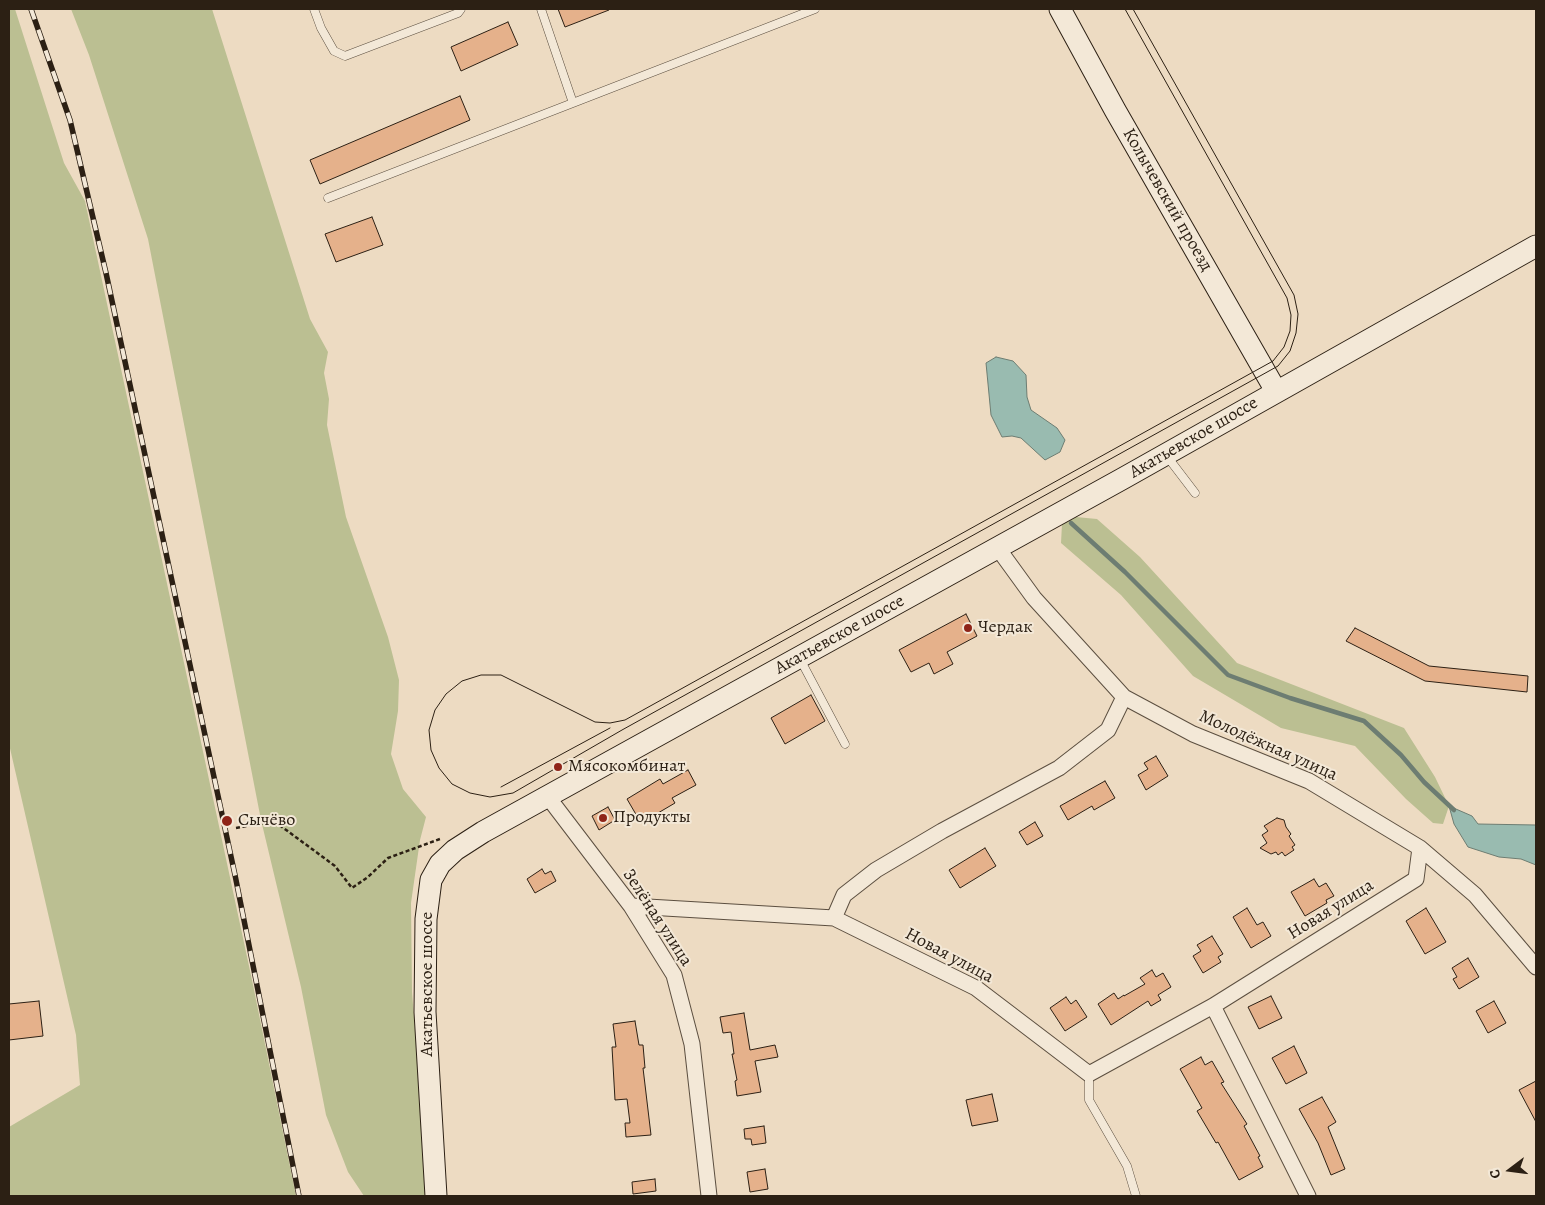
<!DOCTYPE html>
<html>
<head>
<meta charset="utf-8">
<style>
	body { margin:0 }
	#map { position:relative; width:1545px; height:1205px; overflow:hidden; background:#eddbc2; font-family:Alegreya,serif }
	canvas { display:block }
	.frame { position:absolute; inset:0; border:10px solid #2c2014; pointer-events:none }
	.north { position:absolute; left:1485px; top:1145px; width:50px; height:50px; -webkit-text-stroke:4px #f3e8d7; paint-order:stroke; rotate:255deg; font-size:14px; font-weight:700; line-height:20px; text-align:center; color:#2c2014 }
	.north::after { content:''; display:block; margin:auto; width:18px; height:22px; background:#2c2014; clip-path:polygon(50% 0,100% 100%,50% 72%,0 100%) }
</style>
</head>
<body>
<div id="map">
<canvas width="1545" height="1205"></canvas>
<div class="frame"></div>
<div class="north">С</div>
</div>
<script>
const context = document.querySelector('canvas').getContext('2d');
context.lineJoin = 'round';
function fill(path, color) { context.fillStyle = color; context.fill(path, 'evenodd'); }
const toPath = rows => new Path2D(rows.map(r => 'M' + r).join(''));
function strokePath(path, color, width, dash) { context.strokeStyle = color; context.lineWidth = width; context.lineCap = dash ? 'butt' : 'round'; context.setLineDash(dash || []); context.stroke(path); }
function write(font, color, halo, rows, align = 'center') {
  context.font = font + ' Alegreya,serif'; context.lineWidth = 4; context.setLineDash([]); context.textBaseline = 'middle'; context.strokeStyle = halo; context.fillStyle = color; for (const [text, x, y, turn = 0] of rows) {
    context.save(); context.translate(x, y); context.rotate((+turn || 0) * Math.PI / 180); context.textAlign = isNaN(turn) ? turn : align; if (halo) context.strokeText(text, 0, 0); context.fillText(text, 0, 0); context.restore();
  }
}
fill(toPath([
	[9,9,15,9,64,163,85,201,252,980,296,1196,9,1196,9,1127,80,1085,76,1035,9,744],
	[71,9,212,9,310,319,328,352,324,373,329,399,327,425,346,517,388,637,399,680,398,711,391,754,403,789,426,817,420,840,411,903,412,992,428,1196,364,1196,348,1172,326,1115,301,987,261,820,148,239,89,55],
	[1076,517,1097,519,1140,557,1237,663,1404,728,1435,777,1449,806,1443,824,1433,823,1406,799,1355,746,1281,728,1193,676,1121,595,1061,543,1062,524]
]), '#bbbf92');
const water = toPath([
	[996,357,1013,361,1026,375,1027,397,1031,410,1057,428,1065,440,1060,452,1045,460,1021,438,1012,436,1002,437,991,415,986,363,996,357],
	[1449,806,1472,816,1478,824,1536,825,1536,865,1521,859,1499,857,1468,847,1454,824,1449,806]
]);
fill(water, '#99bbb0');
strokePath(water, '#6d7d72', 1);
strokePath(toPath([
	[1071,523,1125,572,1228,675,1290,698,1364,721,1401,755,1424,782,1454,810]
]), '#6d7d72', 4.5);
const building = toPath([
	[558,9,609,9,609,10,565,27,558,9],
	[508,22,518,45,461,71,451,47,508,22],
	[460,96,470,120,320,184,310,160,460,96],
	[372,217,383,245,336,262,325,234,372,217],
	[966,614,977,636,947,652,953,664,934,674,929,663,911,672,899,650,966,614],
	[1355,628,1429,666,1528,676,1527,692,1425,681,1346,641,1355,628],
	[811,695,825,721,785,744,771,718,811,695],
	[1156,756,1168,776,1146,790,1138,775,1148,769,1144,763,1156,756],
	[688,770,696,785,672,798,675,803,641,823,627,799,660,779,663,784,688,770],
	[1105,781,1115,798,1094,810,1092,806,1068,820,1060,806,1105,781],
	[608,807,615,820,599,830,592,816,608,807],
	[1277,818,1284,820,1286,827,1291,834,1289,836,1295,845,1292,847,1294,850,1285,856,1282,852,1278,855,1276,852,1271,854,1260,848,1267,843,1262,835,1268,831,1264,826,1277,818],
	[1035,822,1043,836,1027,845,1019,832,1035,822],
	[985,848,996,866,960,888,949,870,985,848],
	[542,869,545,874,551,871,556,881,535,893,527,879,542,869],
	[1314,879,1319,887,1326,883,1334,896,1326,900,1327,903,1305,916,1291,892,1314,879],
	[1247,908,1257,925,1263,922,1271,936,1251,948,1233,917,1247,908],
	[1426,908,1446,942,1425,954,1406,921,1426,908],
	[1212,936,1223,954,1218,957,1221,962,1203,973,1193,956,1201,951,1197,945,1212,936],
	[1468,958,1479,977,1459,989,1453,979,1457,977,1452,968,1468,958],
	[1152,970,1156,977,1163,973,1171,987,1158,995,1161,1000,1151,1006,1148,1001,1111,1025,1098,1004,1114,993,1118,999,1124,995,1124,996,1145,984,1140,978,1152,970],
	[1271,996,1282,1018,1259,1029,1248,1007,1271,996],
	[1066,997,1071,1004,1076,1000,1087,1017,1065,1031,1050,1008,1066,997],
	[39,1001,43,1036,9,1040,9,1004,39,1001],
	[1494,1001,1506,1023,1488,1033,1476,1011,1494,1001],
	[744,1013,750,1050,775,1045,778,1057,755,1061,761,1092,737,1096,735,1081,737,1080,732,1054,734,1054,731,1032,723,1033,720,1017,744,1013],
	[635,1021,639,1045,643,1045,645,1068,643,1068,651,1135,626,1137,625,1123,630,1123,627,1099,615,1100,612,1047,616,1047,613,1024,635,1021],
	[1294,1046,1307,1073,1286,1084,1272,1058,1294,1046],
	[1201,1057,1205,1065,1212,1061,1224,1082,1221,1083,1247,1124,1244,1126,1260,1156,1258,1157,1263,1167,1239,1180,1218,1142,1216,1143,1197,1111,1202,1108,1180,1069,1201,1057],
	[1536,1081,1536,1122,1519,1090,1536,1081],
	[992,1094,998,1121,972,1126,966,1100,992,1094],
	[1322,1097,1336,1122,1328,1127,1345,1169,1331,1175,1318,1143,1299,1109,1322,1097],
	[764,1126,766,1143,752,1145,751,1139,745,1139,744,1129,764,1126],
	[765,1169,768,1189,750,1192,747,1172,765,1169],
	[655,1179,656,1191,633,1194,632,1182,655,1179]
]);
fill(building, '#e5b18b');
strokePath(building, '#2c2014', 1);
const lane = toPath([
	[314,9,321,28,334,51,345,56,458,13,461,9],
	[541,9,573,103],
	[328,198,815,9],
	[1166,455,1195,493],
	[800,659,845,744],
	[1089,1074,1089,1100,1127,1166,1136,1196]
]);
const street = toPath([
	[997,547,1034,598,1124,697,1193,734,1309,781,1420,848,1475,895,1536,967],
	[548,797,631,906,674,975,692,1044,709,1196],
	[631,906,834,918,976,988,1089,1074,1213,1006,1416,879,1420,848],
	[834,918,844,895,876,870,942,831,1059,768,1108,730,1124,697],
	[1213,1006,1308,1196]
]);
const secondary = toPath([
	[1060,9,1115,110,1276,391],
	[436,1196,425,1012,426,919,431,880,440,864,455,850,483,832,1122,479,1536,246]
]);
strokePath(lane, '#5c4f40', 9);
strokePath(street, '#5c4f40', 17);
strokePath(secondary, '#2c2014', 23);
strokePath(toPath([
	[236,828,274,821,335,866,352,888,368,877,388,858,440,839]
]), '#2c2014', 2.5, [4, 2.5]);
strokePath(lane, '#f3e8d7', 8);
strokePath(street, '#f3e8d7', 15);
strokePath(secondary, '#f3e8d7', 21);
strokePath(toPath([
	[1125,9,1287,298,1291,315,1290,331,1284,347,1273,361,625,720,610,723,595,722,501,675,481,675,462,681,446,694,435,710,429,730,431,750,439,768,452,784,470,793,490,797,513,793,622,730,1278,366,1290,351,1296,333,1298,314,1294,295,1133,9],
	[501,787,610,728]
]), '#2c2014', 1);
const rail = toPath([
	[31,9,70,120,106,273,235,875,299,1196]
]);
strokePath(rail, '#2c2014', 5.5);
strokePath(rail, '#f3e8d7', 4, [11]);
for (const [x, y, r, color] of [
	[968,628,5,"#8f2418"],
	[558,767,5,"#8f2418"],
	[603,818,5,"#8f2418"],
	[227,821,6,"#8f2418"]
]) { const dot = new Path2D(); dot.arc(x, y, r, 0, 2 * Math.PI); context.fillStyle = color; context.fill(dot); strokePath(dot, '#f3e8d7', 2); }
write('18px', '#2c2014', '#f3e8d7', [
	["Колычевский проезд",1167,200,60],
	["Акатьевское шоссе",1194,438,-30],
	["Акатьевское шоссе",840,635,-29],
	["Молодёжная улица",1268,746,24],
	["Новая улица",1331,910,-32],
	["Зелёная улица",657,918,57],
	["Новая улица",949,956,28],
	["Акатьевское шоссе",428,984,-90]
]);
write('18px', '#2c2014', '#f3e8d7', [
	["Чердак",978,628],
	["Мясокомбинат",568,767],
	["Продукты",613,818],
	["Сычёво",238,821]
], 'left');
</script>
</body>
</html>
